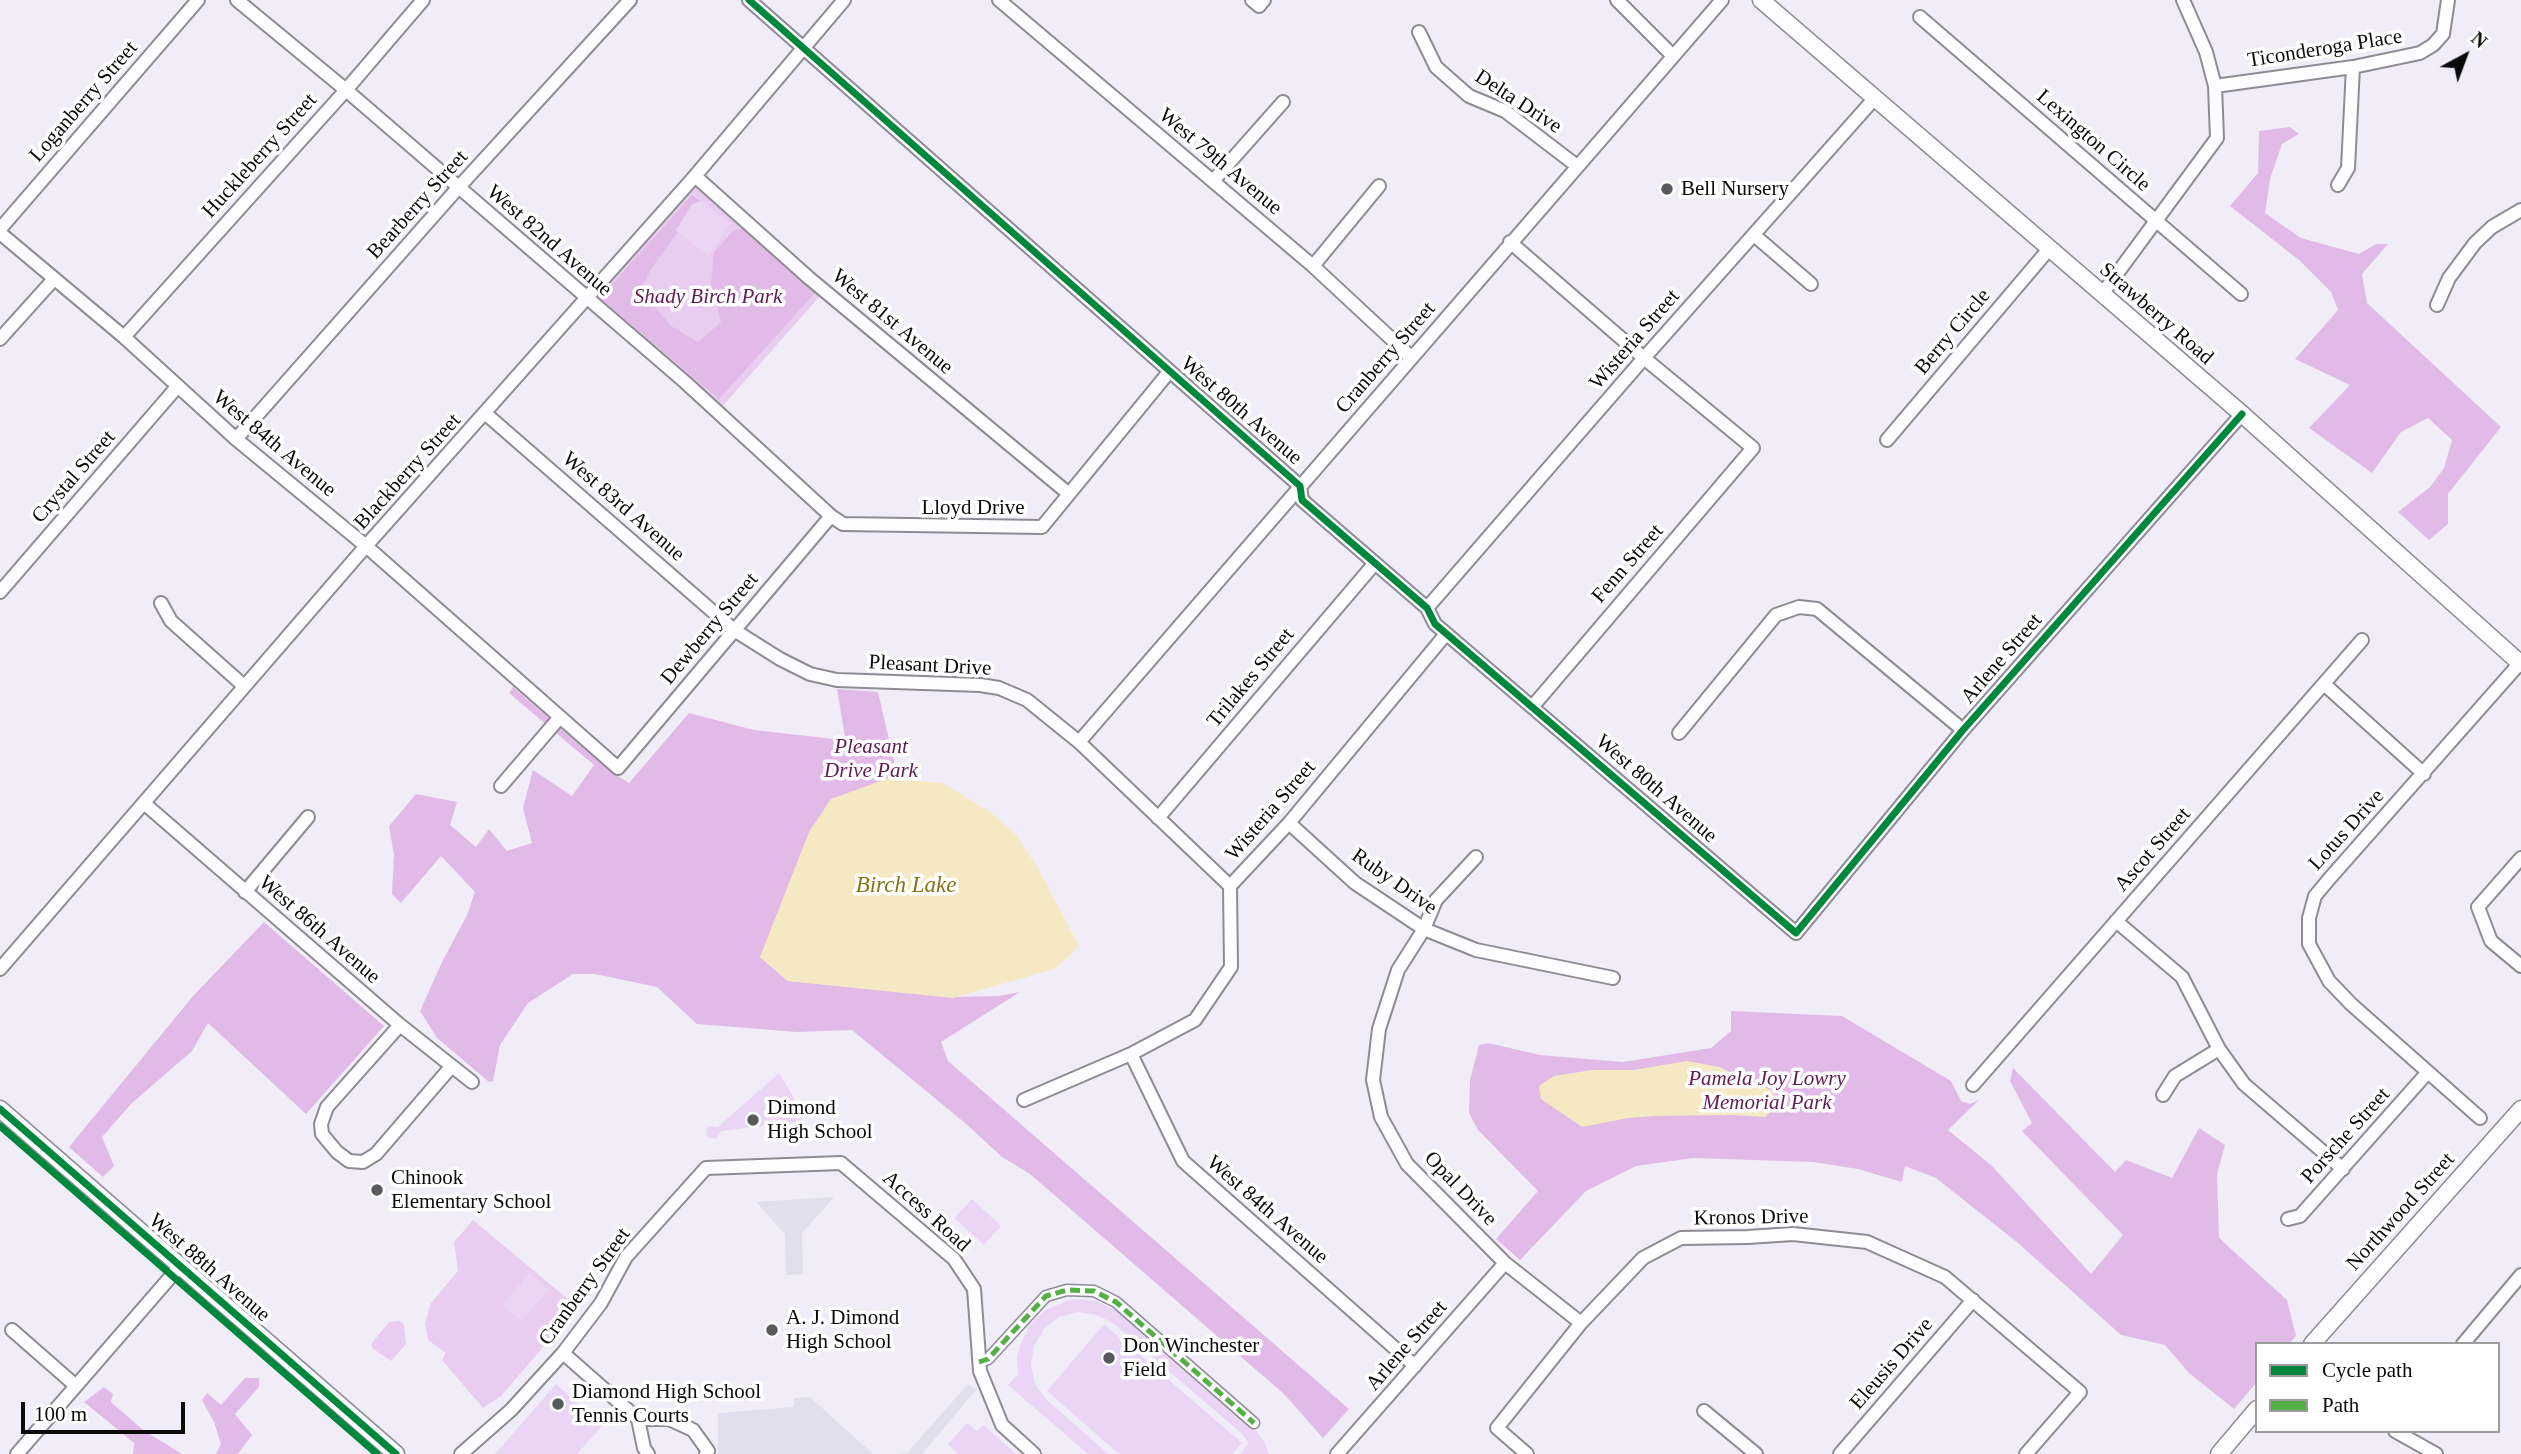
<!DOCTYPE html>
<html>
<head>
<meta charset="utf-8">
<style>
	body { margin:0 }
	#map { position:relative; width:2521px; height:1454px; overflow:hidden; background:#f0edf9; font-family:Georgia,serif }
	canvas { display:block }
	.legend { position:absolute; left:2255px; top:1342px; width:245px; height:91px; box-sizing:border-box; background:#fff; border:2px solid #9d9d9d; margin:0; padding:9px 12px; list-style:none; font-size:21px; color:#0a0a0a }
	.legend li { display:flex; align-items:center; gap:14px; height:35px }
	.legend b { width:35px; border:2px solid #9d9d9d }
	.north { position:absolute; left:2430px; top:21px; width:70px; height:70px; -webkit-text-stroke:5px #fff; paint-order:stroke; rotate:41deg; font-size:19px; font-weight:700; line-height:28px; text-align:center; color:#0a0a0a }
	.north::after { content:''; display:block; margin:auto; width:24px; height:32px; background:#0a0a0a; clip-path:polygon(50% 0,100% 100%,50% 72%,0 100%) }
	.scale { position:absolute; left:21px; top:1402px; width:164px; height:32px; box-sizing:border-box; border:4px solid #0a0a0a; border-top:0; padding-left:9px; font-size:21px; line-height:24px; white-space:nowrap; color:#0a0a0a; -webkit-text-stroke:5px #fff; paint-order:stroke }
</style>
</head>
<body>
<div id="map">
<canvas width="2521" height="1454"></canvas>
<ul class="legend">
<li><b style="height:9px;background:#00873e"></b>Cycle path</li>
<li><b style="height:9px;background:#54b044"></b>Path</li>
</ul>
<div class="north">N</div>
<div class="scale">100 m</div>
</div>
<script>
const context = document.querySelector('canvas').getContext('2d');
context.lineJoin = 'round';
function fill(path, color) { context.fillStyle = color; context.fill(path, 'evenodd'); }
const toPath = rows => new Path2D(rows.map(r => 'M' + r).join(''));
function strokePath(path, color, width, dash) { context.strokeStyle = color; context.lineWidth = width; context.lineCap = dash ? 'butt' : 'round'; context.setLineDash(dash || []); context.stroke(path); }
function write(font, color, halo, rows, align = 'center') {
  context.font = font + ' Georgia,serif'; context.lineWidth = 7; context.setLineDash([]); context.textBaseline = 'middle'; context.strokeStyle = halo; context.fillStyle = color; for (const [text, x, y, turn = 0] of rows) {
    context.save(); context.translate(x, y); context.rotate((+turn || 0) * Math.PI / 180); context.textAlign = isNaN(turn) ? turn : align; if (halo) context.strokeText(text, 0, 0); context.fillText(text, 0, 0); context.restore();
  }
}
fill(toPath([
	[693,184,820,296,721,408,594,297],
	[473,1220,575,1305,545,1345,501,1396,483,1408,442,1360,446,1353,428,1340,425,1323,431,1303,458,1271,454,1242],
	[400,1321,404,1325,406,1344,391,1361,372,1348,371,1344,389,1322]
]), '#e9cdf0');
fill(toPath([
	[2290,127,2299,134,2282,144,2270,179,2265,213,2301,238,2359,254,2376,244,2388,244,2362,274,2367,303,2501,427,2448,494,2448,524,2429,540,2398,512,2430,487,2444,468,2452,440,2428,418,2401,432,2372,473,2309,428,2350,385,2295,359,2338,310,2331,292,2299,260,2230,206,2258,173,2259,131],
	[692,195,701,201,653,266,640,289,671,326,698,342,721,322,711,284,714,252,734,230,746,228,815,293,719,399,600,298],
	[513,687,610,771,629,783,689,713,754,730,843,740,846,743,837,689,878,692,898,779,889,778,760,957,788,981,953,997,999,996,1020,992,941,1042,948,1061,1349,1409,1323,1438,1284,1394,1030,1174,1002,1157,965,1123,852,1030,797,1032,697,1024,657,987,595,974,573,974,528,1003,500,1045,493,1081,489,1082,437,1038,420,1011,442,962,467,915,475,892,441,856,401,903,392,894,394,855,389,826,416,794,457,802,450,825,476,847,489,829,507,851,532,843,523,808,533,770,572,796,594,765,509,693],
	[264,922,384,1026,306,1114,208,1023,192,1051,132,1103,102,1137,114,1166,103,1177,69,1147,193,996],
	[1731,1011,1842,1016,1951,1081,1961,1101,1970,1104,1979,1100,1948,1130,1992,1166,2091,1274,2123,1235,2022,1131,2032,1123,2010,1081,2013,1068,2115,1172,2126,1160,2172,1178,2199,1128,2225,1145,2217,1174,2219,1238,2287,1300,2296,1336,2289,1344,2257,1344,2257,1382,2234,1409,2189,1373,2165,1345,2121,1335,2018,1243,1936,1178,1905,1166,1902,1182,1858,1169,1813,1162,1693,1158,1636,1166,1586,1191,1520,1260,1496,1239,1538,1191,1478,1130,1469,1113,1470,1080,1479,1045,1488,1043,1540,1055,1623,1062,1711,1048,1731,1031],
	[245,1378,259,1378,259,1387,235,1414,252,1435,238,1454,216,1454,221,1444,214,1422,202,1400,207,1393,221,1405],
	[104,1387,113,1394,111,1402,143,1430,182,1454,133,1454,134,1443,84,1402]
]), '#e2bae7');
fill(toPath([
	[701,201,731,224,708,256,676,230,692,204],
	[779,1073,793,1096,802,1121,721,1131,716,1139,707,1137,706,1130,709,1126,718,1127],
	[972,1199,1001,1226,984,1245,954,1218],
	[530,1273,549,1290,521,1321,502,1305],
	[1074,1299,1096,1301,1125,1315,1250,1424,1264,1441,1269,1454,1240,1454,1249,1443,1241,1433,1114,1324,1097,1315,1078,1312,1059,1317,1044,1329,1034,1346,1031,1365,1035,1384,1047,1400,1108,1454,1088,1454,1008,1385,1016,1376,1018,1377,1017,1356,1020,1346,1029,1326,1044,1311,1064,1302],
	[1104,1324,1242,1443,1232,1454,1119,1454,1047,1391],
	[556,1384,603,1425,577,1454,495,1454],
	[967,1423,977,1431,983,1425,1016,1454,958,1454,948,1444]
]), '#ead6f4');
fill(toPath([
	[834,1197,802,1233,803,1274,786,1275,785,1234,756,1202],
	[968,1384,976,1390,922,1454,895,1454,907,1453],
	[810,1397,873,1454,718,1454,718,1413,794,1407,794,1398]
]), '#e1deed');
fill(toPath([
	[889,778,942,783,989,811,1015,834,1038,868,1079,946,1055,969,953,998,788,981,760,957,809,832,831,799],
	[1687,1061,1719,1067,1773,1091,1776,1107,1765,1117,1733,1115,1654,1116,1628,1118,1582,1127,1541,1099,1539,1086,1554,1076,1592,1070,1634,1070]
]), '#f5e9c3');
const pedestrian = toPath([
	[979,1362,988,1359,1046,1296,1067,1290,1094,1291,1116,1302,1254,1423]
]);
const minor = toPath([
	[237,0,346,90,685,382,831,516,843,524,1042,527,1169,372],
	[749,0,1300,486,1302,500,1427,608,1435,624,1796,933,1963,730,2242,414],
	[999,0,1313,266,1412,358],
	[1252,0,1259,6,1264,0],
	[1617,0,1673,56],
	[1920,17,2241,294],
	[1419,32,1436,67,1469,96,1505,111,1577,166],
	[2215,86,2353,67,2420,53,2433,45,2443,34,2448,0],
	[695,176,809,278,1069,494],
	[1213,181,1283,102],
	[2338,185,2348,168,2353,67],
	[0,229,198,0],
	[0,233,124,337,236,439,366,546,618,768,831,516],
	[1754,235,1811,284],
	[1510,242,1644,358,1753,448,1533,706],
	[1313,266,1379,186],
	[2102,294,2217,138,2215,86,2206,52,2183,0],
	[2437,305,2449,278,2475,243,2492,227,2521,210],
	[124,337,346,90,423,0],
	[0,339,54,279],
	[486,414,734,630,780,659,810,674,837,680,980,685,999,688,1027,700,1079,742,1230,886],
	[236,439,458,188,630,0],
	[1887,440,2049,249],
	[0,592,177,387],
	[161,603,171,621,244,686],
	[1427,608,1644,358,1874,99],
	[2324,684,2424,774],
	[1679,733,1776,615,1799,607,1817,609,1963,730],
	[1079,742,1722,0],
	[501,786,560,717],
	[145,804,400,1025,472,1082],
	[1158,818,1375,563],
	[1289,823,1355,883,1424,929,1476,950,1613,978],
	[1476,857,1436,900,1424,929,1398,970,1379,1029,1373,1080,1381,1117,1407,1164,1505,1263,1581,1323],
	[2521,858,2478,907,2491,941,2521,966],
	[245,892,308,817],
	[2116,921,2182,977,2219,1049,2244,1084,2343,1169],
	[0,969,366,546,695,176,844,0],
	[400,1025,327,1107,321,1124,322,1134,337,1152,349,1161,363,1162,376,1154,451,1067],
	[1131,1054,1183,1161,1415,1366],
	[1973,1085,2362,640],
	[2163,1095,2175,1076,2219,1049],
	[1024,1100,1131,1054,1195,1020,1231,967,1230,886,1289,823,1446,634],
	[2480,1118,2351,1004,2329,981,2309,944,2309,918,2315,896,2330,878,2520,663],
	[2288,1219,2300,1216,2428,1072],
	[12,1330,76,1386],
	[2463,1344,2521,1275],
	[563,1353,638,1419,644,1448,648,1454],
	[1704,1411,1756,1454],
	[638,1419,669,1419,693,1430,708,1451,706,1454],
	[2395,1431,2436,1454],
	[17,1454,180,1266],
	[461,1454,511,1410,563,1353,601,1303,626,1257,706,1168,841,1163,954,1259,974,1289,980,1371,1002,1425,1034,1454],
	[1337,1454,1505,1263],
	[1527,1454,1497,1428,1581,1323,1643,1258,1681,1238,1748,1237,1793,1234,1867,1242,1945,1277,2080,1392,2026,1454],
	[1840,1454,1973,1300]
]);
const tertiary = toPath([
	[1761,0,2242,414,2521,664],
	[0,1109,396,1454],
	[2312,1344,2521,1109],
	[2219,1454,2257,1409]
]);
strokePath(pedestrian, '#8e8c92', 13);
strokePath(minor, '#8e8c92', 16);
strokePath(tertiary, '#8e8c92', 19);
strokePath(pedestrian, '#fdfcfe', 10);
strokePath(minor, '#fdfcfe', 12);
strokePath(tertiary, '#fdfcfe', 16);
strokePath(toPath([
	[979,1362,988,1359,1046,1296,1067,1290,1094,1291,1116,1302,1254,1423]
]), '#54b044', 5, [10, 5]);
strokePath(toPath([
	[749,0,1300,486,1302,500,1427,608,1435,624,1796,933,1963,730,2242,414],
	[0,1109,396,1454],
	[0,1126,377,1454]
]), '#00873e', 7);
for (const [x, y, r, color] of [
	[1667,189,7,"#5a595e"],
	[753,1120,7,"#5a595e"],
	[377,1190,7,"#5a595e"],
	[772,1330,7,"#5a595e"],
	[1109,1358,7,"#5a595e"],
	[558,1404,7,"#5a595e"]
]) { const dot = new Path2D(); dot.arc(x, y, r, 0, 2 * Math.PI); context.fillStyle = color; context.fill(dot); strokePath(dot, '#fff', 2.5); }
write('21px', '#0a0a0a', '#fff', [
	["Ticonderoga Place",2325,49,-9],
	["Loganberry Street",84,102,-49],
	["Delta Drive",1518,102,33],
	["Lexington Circle",2093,141,41],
	["Huckleberry Street",260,156,-48],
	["West 79th Avenue",1220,162,40],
	["Bearberry Street",418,205,-48],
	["West 82nd Avenue",549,241,41],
	["Strawberry Road",2156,314,41],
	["West 81st Avenue",892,322,40],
	["Berry Circle",1953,332,-50],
	["Wisteria Street",1635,340,-49],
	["Cranberry Street",1386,358,-49],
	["West 80th Avenue",1241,411,41],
	["West 84th Avenue",274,444,40],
	["Blackberry Street",408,472,-48],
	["Crystal Street",74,477,-49],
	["West 83rd Avenue",623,507,41],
	["Lloyd Drive",973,508],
	["Fenn Street",1628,564,-49],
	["Dewberry Street",710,629,-50],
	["Arlene Street",2002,659,-49],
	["Pleasant Drive",930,666,3],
	["Trilakes Street",1251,678,-50],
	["West 80th Avenue",1656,789,41],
	["Wisteria Street",1271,811,-49],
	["Lotus Drive",2347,830,-48],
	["Ascot Street",2153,850,-49],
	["Ruby Drive",1394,882,35],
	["West 86th Avenue",319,930,41],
	["Porsche Street",2346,1136,-48],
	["Opal Drive",1460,1189,46],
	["West 84th Avenue",1267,1210,41],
	["Access Road",926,1212,42],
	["Northwood Street",2401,1212,-48],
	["Kronos Drive",1751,1218,-1],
	["West 88th Avenue",209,1268,41],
	["Cranberry Street",585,1287,-54],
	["Arlene Street",1407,1346,-49],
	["Eleusis Drive",1892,1364,-49]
]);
write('21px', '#0a0a0a', '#fff', [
	["Bell Nursery",1681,189],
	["Dimond",767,1108],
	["High School",767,1132],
	["Chinook",391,1178],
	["Elementary School",391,1202],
	["A. J. Dimond",786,1318],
	["High School",786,1342],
	["Don Winchester",1123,1346],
	["Field",1123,1370],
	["Diamond High School",572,1392],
	["Tennis Courts",572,1416]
], 'left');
write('italic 21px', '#611b53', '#fff', [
	["Shady Birch Park",708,297],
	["Pleasant",871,747],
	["Drive Park",871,771],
	["Pamela Joy Lowry",1767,1079],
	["Memorial Park",1767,1103]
]);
write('italic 23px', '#877513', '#fff', [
	["Birch Lake",906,886]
]);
</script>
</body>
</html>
